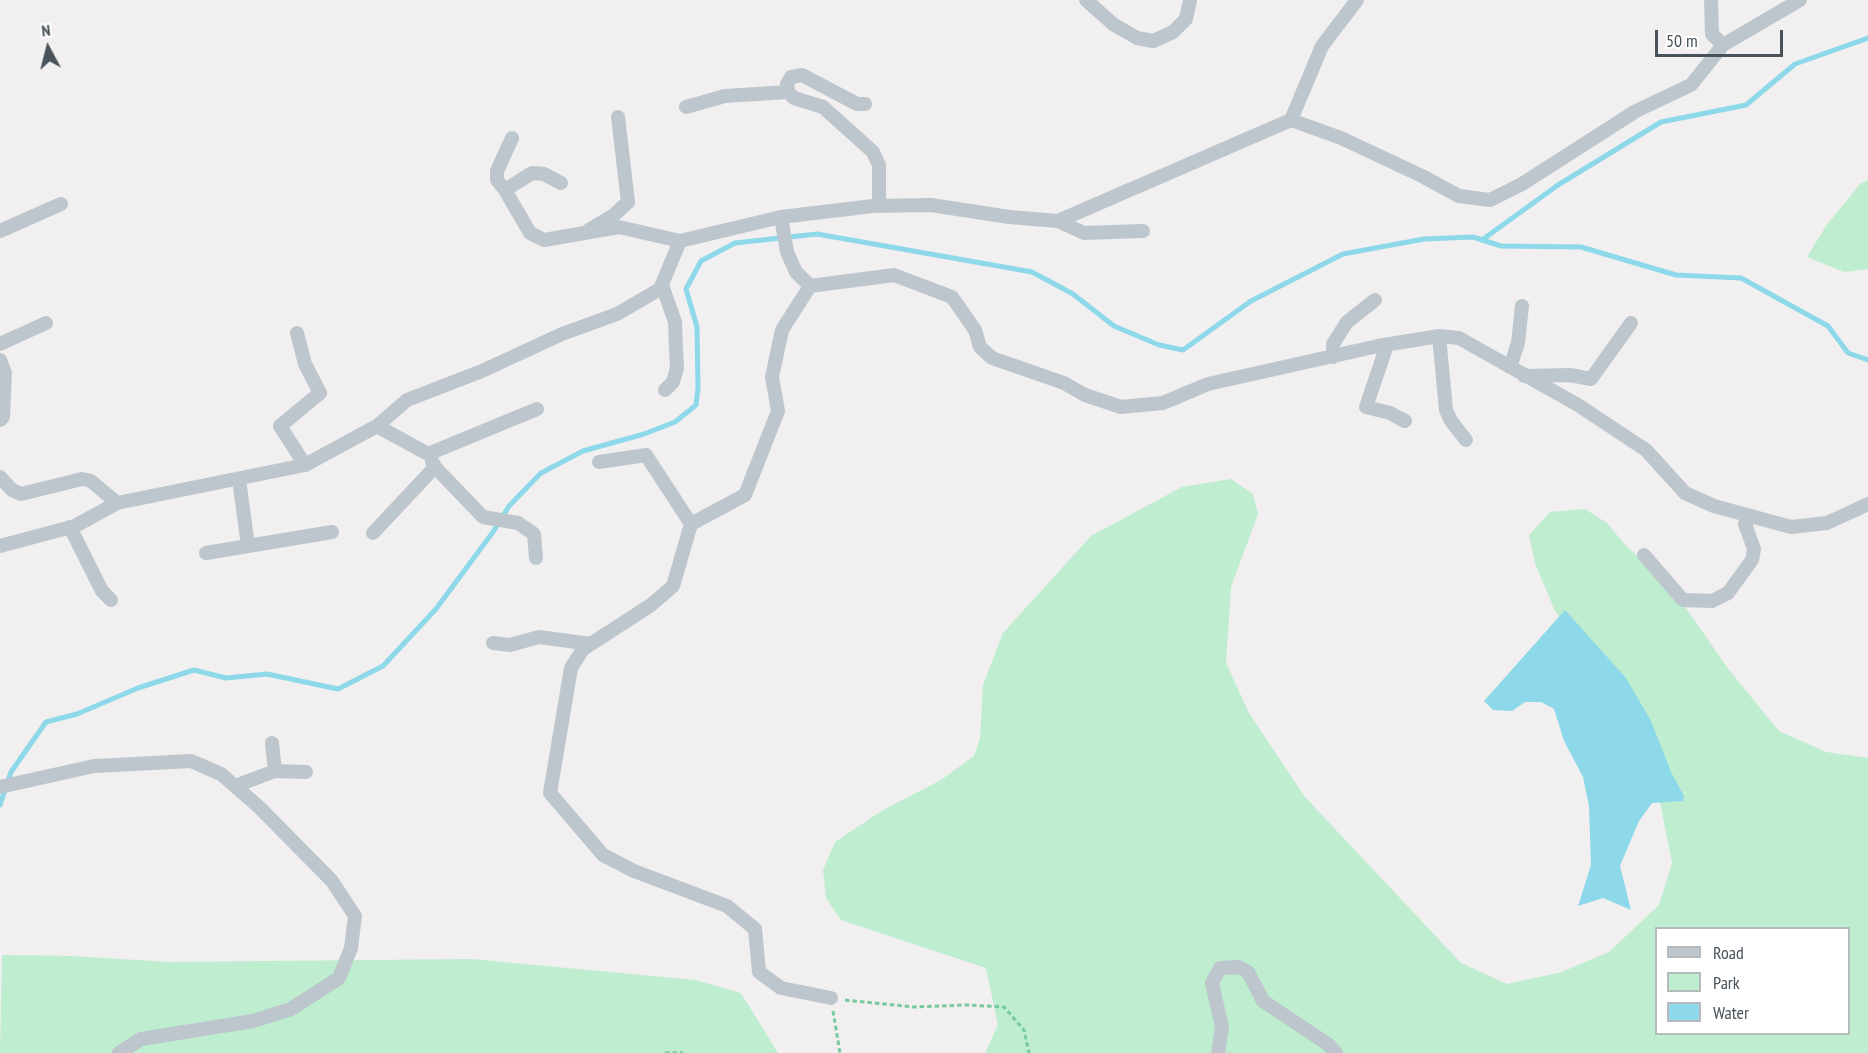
<!DOCTYPE html>
<html>
<head>
<meta charset="utf-8">
<style>
	body { margin:0 }
	#map { position:relative; width:1868px; height:1053px; overflow:hidden; background:#f1efef; font-family:"PT Sans Narrow",sans-serif }
	canvas { display:block }
	.legend { position:absolute; left:1655px; top:927px; width:195px; height:108px; box-sizing:border-box; background:#fff; border:2px solid #b5babd; margin:0; padding:8px 10px; list-style:none; font-size:18px; color:#47525b }
	.legend li { display:flex; align-items:center; gap:12px; height:30px }
	.legend b { width:30px; border:2px solid #b5babd }
	.north { position:absolute; left:18px; top:18px; width:60px; height:60px; -webkit-text-stroke:4px #fff; paint-order:stroke; rotate:353deg; font-size:16px; font-weight:700; line-height:24px; text-align:center; color:#47525b }
	.north::after { content:''; display:block; margin:auto; width:21px; height:27px; background:#47525b; clip-path:polygon(50% 0,100% 100%,50% 72%,0 100%) }
	.scale { position:absolute; left:1655px; top:30px; width:128px; height:27px; box-sizing:border-box; border:3px solid #47525b; border-top:0; padding-left:8px; font-size:18px; line-height:21px; white-space:nowrap; color:#47525b; -webkit-text-stroke:4px #fff; paint-order:stroke }
</style>
</head>
<body>
<div id="map">
<canvas width="1868" height="1053"></canvas>
<ul class="legend">
<li><b style="height:8px;background:#bdc6cd"></b>Road</li>
<li><b style="height:16px;background:#beedcf"></b>Park</li>
<li><b style="height:16px;background:#8dd9e9"></b>Water</li>
</ul>
<div class="north">N</div>
<div class="scale">50 m</div>
</div>
<script>
const context = document.querySelector('canvas').getContext('2d');
context.lineJoin = 'round';
function fill(path, color) { context.fillStyle = color; context.fill(path, 'evenodd'); }
const toPath = rows => new Path2D(rows.map(r => 'M' + r).join(''));
function strokePath(path, color, width, dash) { context.strokeStyle = color; context.lineWidth = width; context.lineCap = dash ? 'butt' : 'round'; context.setLineDash(dash || []); context.stroke(path); }
fill(toPath([
	[1868,180,1868,269,1844,272,1807,257,1826,226,1860,184],
	[1231,479,1253,494,1258,514,1231,587,1226,663,1249,713,1305,797,1461,963,1507,984,1562,972,1609,952,1659,905,1672,863,1658,792,1590,659,1555,611,1535,563,1529,535,1550,512,1585,509,1607,523,1627,547,1665,578,1729,670,1779,731,1826,752,1868,758,1868,1053,985,1053,998,1025,986,968,841,920,826,898,823,870,835,842,883,810,941,780,974,756,980,738,983,685,1003,633,1091,536,1182,487],
	[1656,928,1848,928,1848,1034,1656,1034],
	[2,955,72,956,169,962,471,959,695,980,741,993,778,1053,0,1053]
]), '#beedcf');
fill(toPath([
	[1565,610,1626,678,1651,721,1671,772,1684,796,1683,801,1652,803,1639,821,1620,866,1631,910,1603,898,1578,906,1591,865,1589,806,1583,777,1564,741,1554,709,1541,702,1525,702,1512,711,1493,710,1484,701]
]), '#8dd9e9');
strokePath(toPath([
	[1482,240,1558,185,1661,122,1746,105,1795,64,1868,38],
	[0,805,11,772,46,722,77,714,138,688,194,670,226,678,267,674,338,689,383,666,436,609,493,532,509,506,541,473,583,451,644,434,675,422,696,405,698,388,697,327,686,289,701,261,735,243,817,234,1032,272,1073,294,1114,326,1159,345,1183,350,1251,301,1343,254,1424,239,1473,237,1501,246,1581,247,1676,275,1741,278,1828,326,1848,353,1868,360]
]), '#8dd9e9', 5);
strokePath(toPath([
	[845,1000,914,1007,967,1005,1004,1007,1024,1030,1029,1053],
	[833,1011,840,1053],
	[665,1053,683,1053]
]), '#77ca9f', 3, [4.5, 3]);
strokePath(toPath([
	[1086,0,1113,24,1137,38,1153,41,1173,32,1186,19,1190,0],
	[1711,0,1712,34,1723,45],
	[865,104,857,104,802,75,791,77,787,84,788,92,794,98,823,107,873,152,879,165,879,206],
	[686,107,725,96,788,92],
	[1291,120,1322,46,1357,0],
	[561,183,544,174,532,173,505,190,530,233,544,240,619,227,680,241],
	[505,190,497,180,497,171,512,138],
	[781,217,787,252,796,272,810,286],
	[1058,221,1084,233,1143,231],
	[589,230,614,215,628,202,618,117],
	[0,231,61,204],
	[662,285,675,322,676,350,677,368,673,382,665,390],
	[297,333,305,364,320,393,280,426,305,465],
	[1439,336,1446,410,1451,421,1466,440],
	[0,344,46,323],
	[1387,345,1366,407,1390,413,1405,421],
	[1333,357,1333,344,1347,322,1375,300],
	[0,360,5,373,3,417,0,420],
	[1510,367,1518,343,1522,306],
	[1524,376,1570,375,1591,379,1631,323],
	[377,426,428,454,537,409],
	[599,462,646,455,691,524],
	[435,467,483,517,518,523,534,534,536,558],
	[0,477,12,490,21,494,82,479,91,481,117,503],
	[70,527,102,591,111,600],
	[373,533,435,467,432,461],
	[0,546,75,526,117,503,305,465,377,426,407,400,482,371,562,334,617,314,660,289,680,241,781,217,873,206,931,205,1009,217,1058,221,1291,120,1341,138,1422,176,1459,196,1490,200,1522,184,1636,111,1691,85,1723,45,1800,0],
	[248,546,332,532],
	[206,553,248,546,239,479],
	[1644,555,1683,600,1712,601,1728,593,1752,560,1754,549,1745,524,1752,516],
	[493,643,510,645,539,637,591,644],
	[272,743,275,771],
	[235,786,275,771,306,772],
	[0,787,94,766,191,761,221,774,259,807,332,881,355,916,351,948,339,978,291,1009,253,1021,141,1039,119,1053],
	[831,998,781,988,759,972,755,929,727,906,634,871,603,855,550,793,571,668,583,649,651,605,673,586,691,524,745,495,778,411,772,377,782,330,810,286,894,275,952,297,975,330,980,347,992,358,1064,383,1085,395,1121,407,1163,403,1208,384,1378,346,1439,336,1459,338,1578,405,1646,450,1685,493,1714,506,1791,527,1827,523,1868,504],
	[1218,1053,1222,1027,1212,983,1220,968,1239,967,1248,972,1263,1001,1329,1045,1336,1053]
]), '#bdc6cd', 14);
</script>
</body>
</html>
